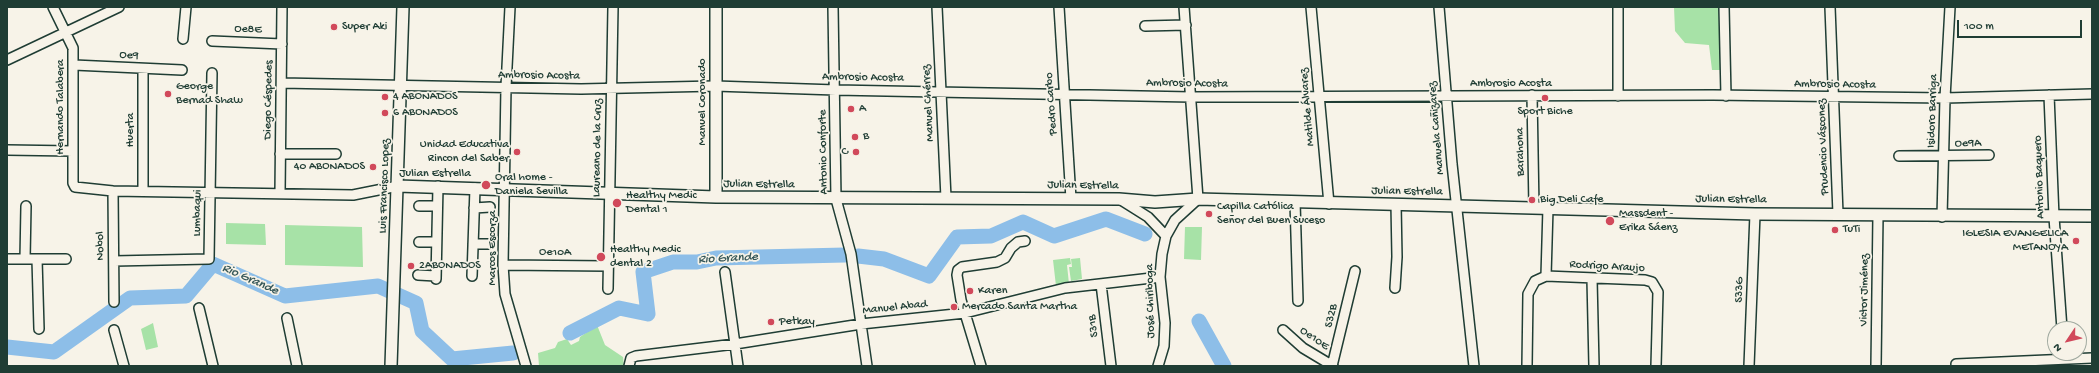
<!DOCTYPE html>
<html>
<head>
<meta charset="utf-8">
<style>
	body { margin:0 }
	#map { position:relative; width:2099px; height:373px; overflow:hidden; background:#f7f3e8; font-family:"Gochi Hand",sans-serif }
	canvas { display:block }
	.frame { position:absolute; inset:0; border:8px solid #1f3d34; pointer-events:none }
	.north { position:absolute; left:2047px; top:321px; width:40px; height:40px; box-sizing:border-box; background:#f7f3e8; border:1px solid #a1aaa0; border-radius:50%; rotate:235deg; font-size:11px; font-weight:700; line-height:16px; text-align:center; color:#1f3d34 }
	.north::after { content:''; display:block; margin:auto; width:14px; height:18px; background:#d1495b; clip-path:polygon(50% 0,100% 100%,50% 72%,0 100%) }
	.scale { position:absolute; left:1957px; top:20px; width:125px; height:18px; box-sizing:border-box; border:2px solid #1f3d34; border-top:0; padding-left:5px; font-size:12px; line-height:14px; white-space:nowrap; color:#1f3d34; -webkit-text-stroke:3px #f7f3e8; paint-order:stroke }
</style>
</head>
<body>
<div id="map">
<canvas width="2099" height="373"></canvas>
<div class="frame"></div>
<div class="north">N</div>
<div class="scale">100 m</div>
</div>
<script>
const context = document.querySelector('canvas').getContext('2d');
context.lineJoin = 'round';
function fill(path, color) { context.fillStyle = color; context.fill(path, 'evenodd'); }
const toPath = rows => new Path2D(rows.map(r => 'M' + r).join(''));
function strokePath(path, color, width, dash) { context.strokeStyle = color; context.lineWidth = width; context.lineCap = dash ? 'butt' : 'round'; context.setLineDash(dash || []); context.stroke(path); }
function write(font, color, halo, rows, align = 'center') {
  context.font = font + ' "Gochi Hand",sans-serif'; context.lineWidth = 3.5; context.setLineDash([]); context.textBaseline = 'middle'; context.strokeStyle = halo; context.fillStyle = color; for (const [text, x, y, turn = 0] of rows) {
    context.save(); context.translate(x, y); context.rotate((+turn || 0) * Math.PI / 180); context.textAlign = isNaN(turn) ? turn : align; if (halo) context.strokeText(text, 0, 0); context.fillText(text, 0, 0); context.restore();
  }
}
fill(toPath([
	[1674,7,1719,7,1722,70,1712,70,1709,45,1685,43,1675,31],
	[226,223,265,224,266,245,226,244],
	[285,225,362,227,363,267,285,265],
	[1185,227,1202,227,1201,260,1184,259],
	[1070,258,1071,264,1067,265,1069,284,1056,286,1053,260],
	[1080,258,1082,279,1071,281,1069,267,1072,267,1071,259],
	[153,323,158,347,146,350,141,329],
	[597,325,605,345,623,357,624,366,539,366,538,353,555,348,558,342,567,339,571,345,579,341,580,337]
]), '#a7e2a7');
strokePath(toPath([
	[858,256,884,259,929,276,957,237,991,236,1023,222,1054,236,1106,219,1145,234],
	[1199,321,1224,366],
	[570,333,619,308,648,314,643,272,673,262,697,262,716,258,845,255],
	[7,347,54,352,130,298,186,296,213,264,285,296,378,286,416,303,422,331,452,359,513,353]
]), '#8dbee8', 15);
const minor = toPath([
	[53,7,73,48,73,183,75,187,113,191,353,195,398,186],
	[510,7,506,87,503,265,505,294,526,366],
	[833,7,836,199,851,254,867,366],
	[937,7,946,198],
	[1059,7,1071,199],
	[1311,7,1329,204],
	[1439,7,1452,164,1474,366],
	[1618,7,1618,96],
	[1724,7,1726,96],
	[1830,7,1838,214],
	[1145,26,1186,25],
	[183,39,186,7],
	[212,41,282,44],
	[7,60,119,7],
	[74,65,182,70],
	[282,83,581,89,715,86,836,90,1191,97,1713,95,1945,98,2092,94],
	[1532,95,1534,208],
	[2049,95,2054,217,2062,329],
	[7,150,73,151],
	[280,154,336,154],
	[1899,156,1989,155],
	[113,191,114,302],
	[143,191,143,69],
	[280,193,282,7],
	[1121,200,1148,217,1166,236],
	[1295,202,1298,301],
	[419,206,437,206],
	[474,208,490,207],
	[1942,217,1945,98,1950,7],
	[419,242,436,242],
	[473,244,489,244],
	[7,259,66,259],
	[25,259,26,206],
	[37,259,39,329],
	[114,261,209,259,212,73],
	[503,265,607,266],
	[725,272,738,366],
	[418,275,436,276],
	[472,276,475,188],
	[1546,276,1645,280,1652,282,1658,292,1656,366],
	[436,279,438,186],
	[1592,279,1594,366],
	[1101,284,1111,366],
	[1395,288,1397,257,1396,204],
	[608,289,613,7],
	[199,308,213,366],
	[287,318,297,366],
	[114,330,124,366],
	[1283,330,1303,348,1333,366],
	[1956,364,2092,358],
	[629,366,631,358,636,356,735,344,861,324,965,313,1065,288,1160,277],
	[981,366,961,300,957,275,958,270,962,267,997,262,1005,258,1011,248,1018,242,1025,241],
	[1158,366,1164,346,1165,323,1160,277,1162,254,1166,236,1175,220,1198,199,1184,7],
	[1332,366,1355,271],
	[1527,366,1528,294,1535,281,1546,276,1548,208],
	[1749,366,1755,214],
	[1876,366,1878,215]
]);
const tertiary = toPath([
	[398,186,716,197,1119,199,1155,202,1198,199,1755,214,2092,216],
	[716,197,716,7],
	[391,366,403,7]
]);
strokePath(minor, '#1f3d34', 12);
strokePath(tertiary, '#1f3d34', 14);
strokePath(minor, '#f7f3e8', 9);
strokePath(tertiary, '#f7f3e8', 11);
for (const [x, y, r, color] of [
	[334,27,4,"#d1495b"],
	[168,94,4,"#d1495b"],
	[385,97,4,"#d1495b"],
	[1545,98,4,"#d1495b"],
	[851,109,4,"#d1495b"],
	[385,113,4,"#d1495b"],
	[855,137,4,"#d1495b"],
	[517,152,4,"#d1495b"],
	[856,152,4,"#d1495b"],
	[373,167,4,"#d1495b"],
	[486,185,5,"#d1495b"],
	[1532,200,4,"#d1495b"],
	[617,203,5,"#d1495b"],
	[1209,214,4,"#d1495b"],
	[1610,221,5,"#d1495b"],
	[1835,230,4,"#d1495b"],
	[2076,241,4,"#d1495b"],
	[601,257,5,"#d1495b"],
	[411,266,4,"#d1495b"],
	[970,291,4,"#d1495b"],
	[954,307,4,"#d1495b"],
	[771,322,4,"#d1495b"]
]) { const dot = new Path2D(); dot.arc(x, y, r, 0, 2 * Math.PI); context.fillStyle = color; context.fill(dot); strokePath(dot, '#f7f3e8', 1.5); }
write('12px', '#1f3d34', '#f7f3e8', [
	["Super Aki",342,27],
	["George",176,87],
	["Bernad Shaw",176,101],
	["4 ABONADOS",393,97],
	["A",859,109],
	["Sport Biche",1545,112,"center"],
	["6 ABONADOS",393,113],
	["B",863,137],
	["Unidad Educativa",509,145,"right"],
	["Rincon del Saber",509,159,"right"],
	["C",848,152,"right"],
	["40 ABONADOS",365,167,"right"],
	["Oral home -",495,178],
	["Daniela Sevilla",495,192],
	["Healthy Medic",626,196],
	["Dental 1",626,210],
	["Big Deli Cafe",1540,200],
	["Capilla Católica",1217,207],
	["Señor del Buen Suceso",1217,221],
	["Massdent -",1619,214],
	["Erika Sáenz",1619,228],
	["TuTi",1843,230],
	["IGLESIA EVANGELICA",2068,234,"right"],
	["METANOYA",2068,248,"right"],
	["Healthy Medic",610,250],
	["dental 2",610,264],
	["2ABONADOS",419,266],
	["Karen",978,291],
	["Mercado Santa Martha",962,307],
	["Petkay",779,322]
], 'left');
write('12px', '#1f3d34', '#f7f3e8', [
	["Oe8E",248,30,2],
	["Oe9",129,56,3],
	["Ambrosio Acosta",539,76,1],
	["Ambrosio Acosta",863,78,1],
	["Ambrosio Acosta",1187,84,1],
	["Ambrosio Acosta",1511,84],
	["Ambrosio Acosta",1835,85,1],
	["Diego Céspedes",269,100,-89],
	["Manuel Coronado",703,102,-90],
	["Manuel Chérrez",929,103,-93],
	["Pedro Carbo",1052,104,-94],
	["Hernando Talabera",61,107,-90],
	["Matilde Álvarez",1308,107,-95],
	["Isidoro Barriga",1933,111,-88],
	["Manuela Cañizarez",1437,128,-95],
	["Huerta",131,130,-90],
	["Oe9A",1968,144,-2],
	["Prudencio Vásconez",1824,147,-92],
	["Laureano de la Cruz",598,148,-89],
	["Antonio Conforte",824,152,-91],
	["Barahona",1521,152,-91],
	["Julian Estrella",435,174],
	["Antonio Baquero",2040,177,-92],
	["Julian Estrella",759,185,1],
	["Luis Francisco Lopez",385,186,-88],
	["Julian Estrella",1083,186,1],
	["Julian Estrella",1407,192,1],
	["Julian Estrella",1731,200,1],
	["Lumbaqui",198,213,-89],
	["Nobol",101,246,-91],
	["Marcos Escorza",493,248,-90],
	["Oe10A",555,253],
	["Rodrigo Araujo",1607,267,3],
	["S33G",1740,290,-88],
	["Victor Jiménez",1865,290,-89],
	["José Chiriboga",1151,301,-91],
	["Manuel Abad",895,308,-6],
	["S32B",1332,316,-77],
	["S31B",1094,326,-97],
	["Oe10E",1314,339,35]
]);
write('italic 13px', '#355758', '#f7f3e8', [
	["Rio Grande",728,259,-3],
	["Rio Grande",250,280,24]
]);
</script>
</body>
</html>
